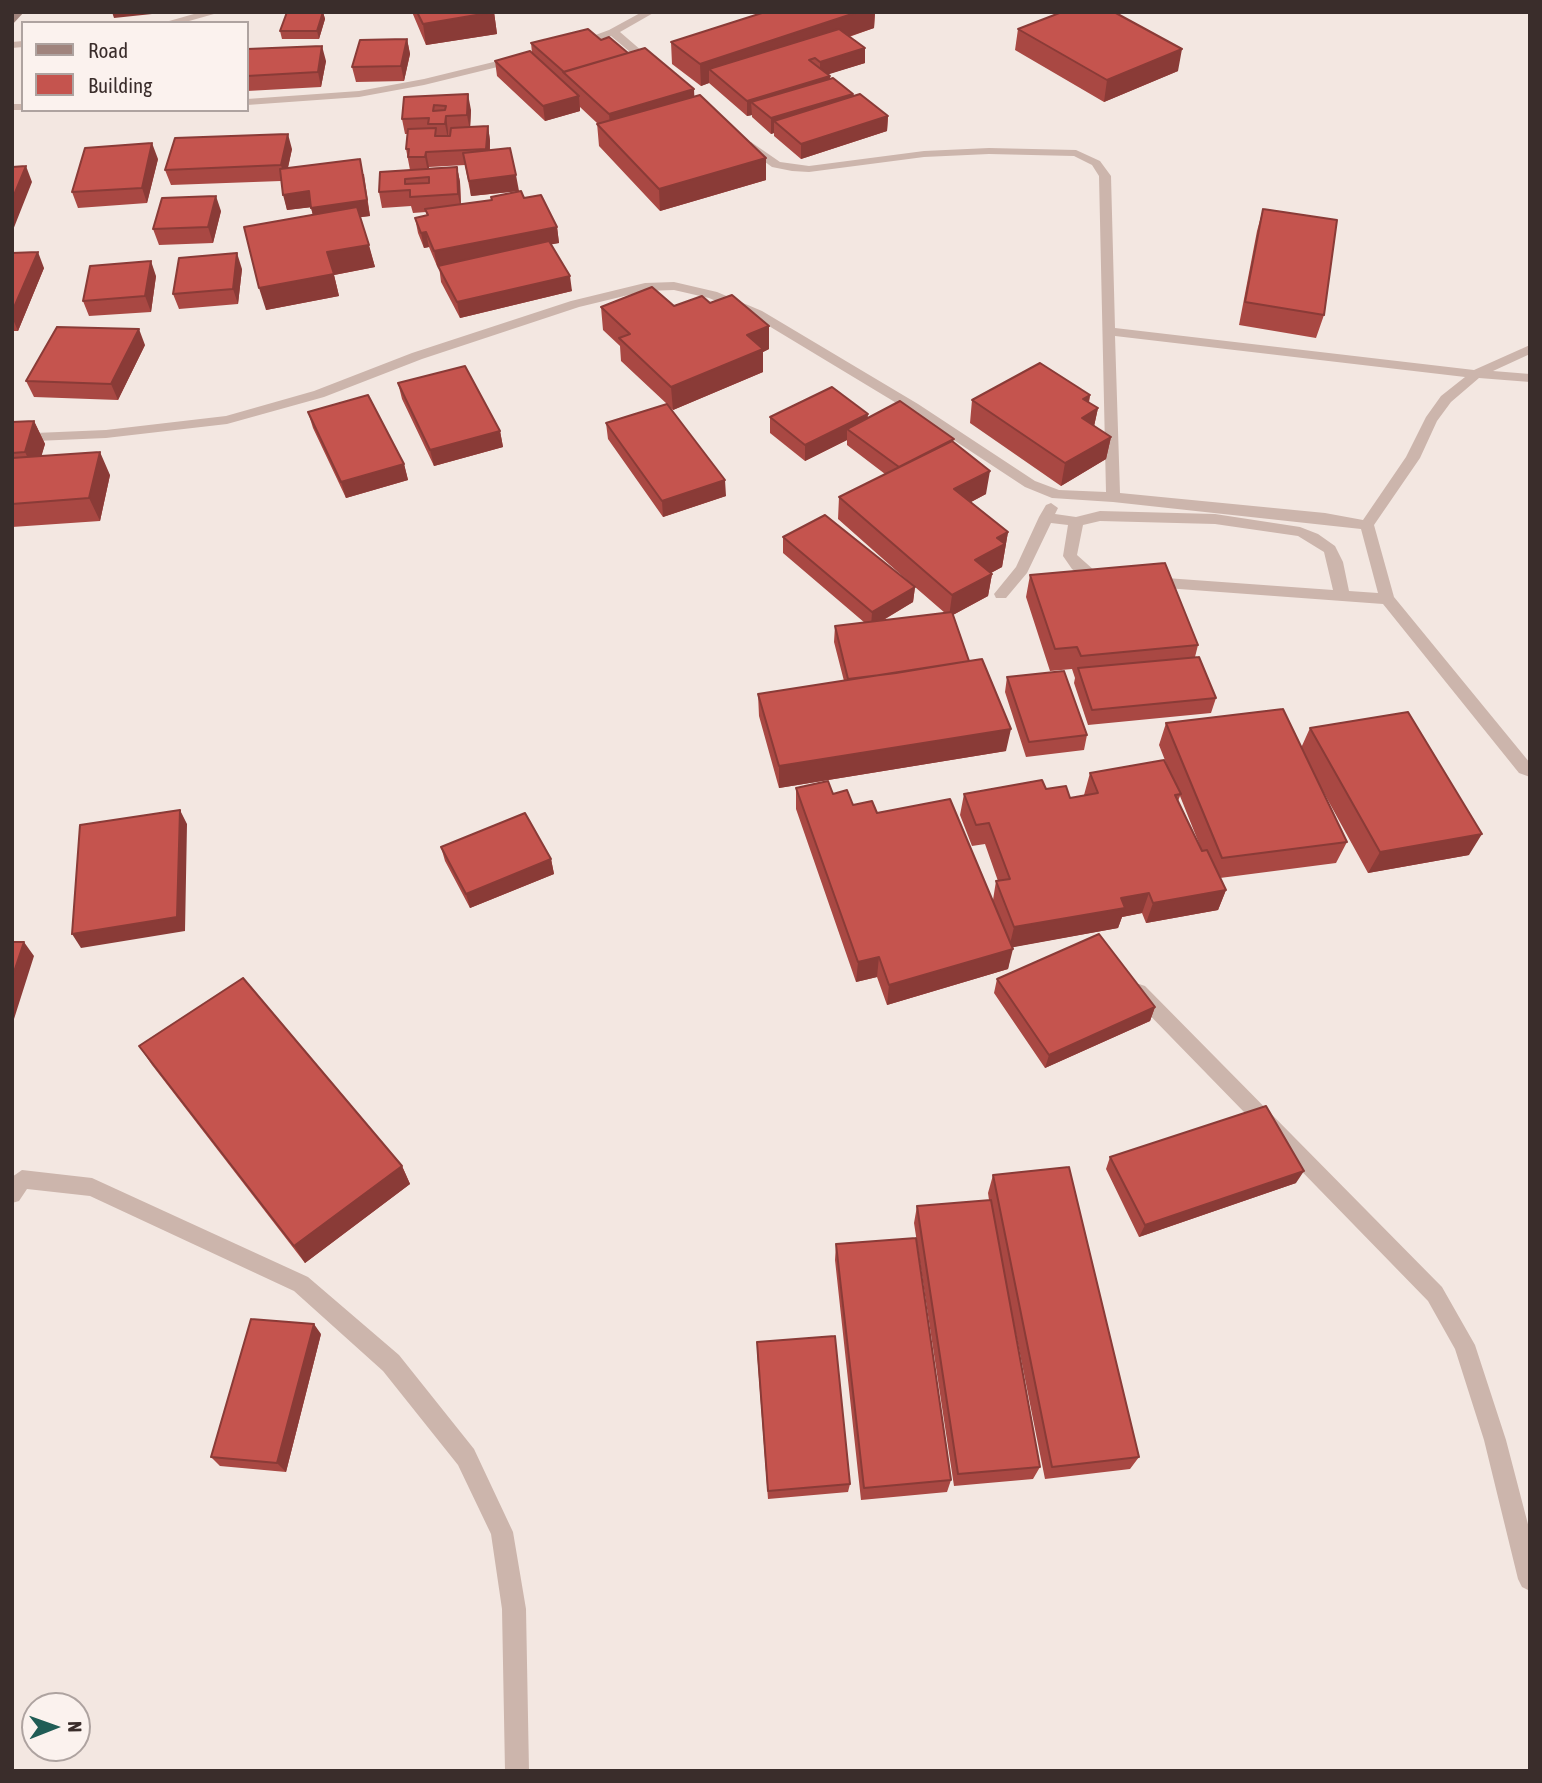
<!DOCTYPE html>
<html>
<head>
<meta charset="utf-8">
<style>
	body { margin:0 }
	#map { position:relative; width:1542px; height:1783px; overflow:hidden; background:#f3e7e1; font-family:"Asap Condensed",sans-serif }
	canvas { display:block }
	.frame { position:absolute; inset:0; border:14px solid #3a2d2b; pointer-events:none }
	.legend { position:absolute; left:21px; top:21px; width:228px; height:91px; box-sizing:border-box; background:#fbf2ee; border:2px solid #aea3a0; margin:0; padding:9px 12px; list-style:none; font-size:21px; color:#3a2d2b }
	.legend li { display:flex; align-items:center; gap:14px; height:35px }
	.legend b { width:35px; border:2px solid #aea3a0 }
	.north { position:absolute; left:21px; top:1692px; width:70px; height:70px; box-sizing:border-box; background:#fbf2ee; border:2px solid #aea3a0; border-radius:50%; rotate:89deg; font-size:19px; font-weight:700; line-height:28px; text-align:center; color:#3a2d2b }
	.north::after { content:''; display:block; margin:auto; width:24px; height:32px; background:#205c55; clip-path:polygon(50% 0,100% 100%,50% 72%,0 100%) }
</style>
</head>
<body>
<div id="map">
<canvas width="1542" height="1783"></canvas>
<div class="frame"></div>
<ul class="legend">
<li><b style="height:9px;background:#a0847d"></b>Road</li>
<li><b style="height:19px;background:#c5544e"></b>Building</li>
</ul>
<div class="north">N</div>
</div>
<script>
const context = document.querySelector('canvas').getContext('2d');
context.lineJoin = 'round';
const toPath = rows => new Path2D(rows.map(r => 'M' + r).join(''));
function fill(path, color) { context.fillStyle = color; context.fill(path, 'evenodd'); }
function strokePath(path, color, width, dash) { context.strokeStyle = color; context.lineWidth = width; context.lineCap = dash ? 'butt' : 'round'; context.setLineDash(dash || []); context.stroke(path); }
fill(toPath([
	[201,12,221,12,182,23,162,23,201,12],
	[642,12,655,12,620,32,657,64,657,68,649,68,611,36,576,47,571,44,609,30,642,12],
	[23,41,23,47,12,48,12,42,23,41],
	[518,56,522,57,522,61,424,85,359,97,247,105,247,99,359,91,424,79,518,56],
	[12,104,23,104,23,110,12,110,12,104],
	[743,142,751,142,780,162,809,166,924,151,989,148,1076,150,1100,161,1111,176,1115,328,1474,370,1530,345,1530,354,1493,371,1530,374,1530,382,1479,378,1451,402,1437,421,1420,458,1374,525,1394,597,1530,763,1530,777,1519,773,1383,604,1152,587,1145,582,1152,577,1333,590,1324,552,1298,536,1215,524,1100,521,1083,525,1077,555,1095,571,1108,573,1110,577,1103,582,1086,579,1072,569,1063,556,1068,525,1051,523,1027,573,1006,598,996,598,994,594,1016,567,1039,517,1046,505,1051,503,1058,508,1055,514,1076,517,1100,511,1215,514,1300,527,1318,534,1335,546,1343,562,1349,591,1378,593,1361,529,1113,502,1052,498,1025,487,908,410,754,317,709,298,674,290,645,291,579,307,422,359,324,397,227,424,106,438,12,442,12,434,106,430,226,416,314,391,412,353,571,301,645,283,674,282,717,292,762,311,918,404,1035,481,1059,490,1106,492,1099,176,1092,165,1074,156,989,154,924,157,809,172,792,171,772,167,743,146,743,142],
	[1115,336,1465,377,1441,396,1426,417,1406,457,1363,520,1325,513,1120,493,1115,336],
	[1139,984,1145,986,1442,1287,1475,1345,1506,1440,1530,1532,1530,1591,1522,1587,1518,1579,1484,1440,1455,1349,1428,1301,1133,998,1130,992,1133,986,1139,984],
	[22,1170,92,1178,308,1277,399,1355,474,1449,513,1532,526,1609,529,1771,505,1771,502,1609,491,1534,458,1465,383,1371,294,1291,90,1196,27,1189,19,1201,12,1203,12,1177,22,1170]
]), '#ccb5ac');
fill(toPath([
	[14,12,24,12,12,25,12,14,14,12]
]), '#a0847d');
fill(toPath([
	[323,12,325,19,319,39,282,39,280,31],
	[412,12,494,12,497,34,426,45],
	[765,12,875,12,874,28,849,37,865,48,865,63,828,74,830,76,830,78,852,97,888,116,887,131,801,159,774,136,774,133,771,134,752,117,752,115,747,116,709,83,701,86,672,64,671,42],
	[1018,29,1178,71,1104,102,1015,50],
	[407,39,410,54,404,81,356,82,352,67],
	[601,40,628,53,694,97,766,158,766,180,660,211,599,146,597,123,580,107,580,111,545,121,497,76,495,61,532,53,531,43],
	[247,49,326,61,321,87,247,91],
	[404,97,471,110,470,127,488,126,490,141,490,150,519,191,471,196,465,165,429,167,429,168,457,167,460,182,461,204,524,198,557,227,559,243,551,244,572,291,460,318,441,282,439,266,437,266,429,247,424,248,418,233,415,218,427,216,426,212,413,213,411,206,382,208,379,192,410,170,406,149,407,134,405,134,402,119],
	[292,149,288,168,364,174,370,216,360,217,375,267,334,275,339,296,266,310,313,215,311,207,287,210,281,181,171,185,165,170],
	[158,159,147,203,78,208,72,192],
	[1263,209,1324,315,1316,338,1239,325,1257,231],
	[221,211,213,243,159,245,153,229],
	[12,253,44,268,18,331,12,331],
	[242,269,238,304,179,309,173,294],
	[156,276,151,312,89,316,83,301],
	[710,303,769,326,769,349,763,352,763,372,673,410,668,406,726,496,663,517,608,439,606,423,667,404,621,361,620,346,603,330,601,307,674,306],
	[145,345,118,400,34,397,26,381],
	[398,383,500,431,503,447,434,466,402,399],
	[1090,395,1089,403,1098,408,1094,426,1111,437,1106,459,1061,486,970,423,972,400],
	[308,412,404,464,408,480,346,498,313,428],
	[770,417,867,418,954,443,986,494,971,502,1008,532,1002,567,991,573,992,574,988,596,953,615,969,661,1006,751,779,788,759,716,758,694,844,681,834,642,835,626,865,623,783,553,783,537,908,581,838,519,839,497,885,474,847,445,847,440,805,461,770,433],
	[915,587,945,613,882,621,913,602],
	[34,421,45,444,41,456,110,475,100,521,12,527,12,422],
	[1030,575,1198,645,1195,657,1216,698,1211,713,1088,725,1074,683,1075,678,1072,669,1050,671,1026,597],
	[1007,677,1087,735,1084,750,1026,757,1005,692],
	[1166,723,1301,748,1310,728,1469,855,1368,873,1314,775,1347,842,1336,863,1220,878,1226,890,1218,910,1146,923,1142,913,1122,917,1118,928,1012,947,1008,969,887,1005,877,977,856,982,796,809,796,788,833,794,853,805,877,813,993,900,996,881,998,881,985,844,972,846,960,815,964,794,1046,789,1070,798,1084,795,1090,773,1170,773,1159,745],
	[1180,796,1202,851,1178,801],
	[441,847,551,859,554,874,470,908,445,861],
	[997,979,1155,1007,1150,1021,1045,1068,994,993],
	[139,1046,402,1166,410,1184,305,1263,152,1065],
	[1110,1157,1296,1183,1139,1237,1106,1169],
	[993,1175,1139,1457,1130,1469,1045,1479,1006,1284,1040,1467,1033,1479,954,1486,914,1223,917,1206,989,1200,988,1193],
	[836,1244,951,1480,947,1492,861,1500,835,1260],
	[321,1334,286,1472,220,1466,211,1457],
	[757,1352,850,1484,848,1492,768,1499]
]), '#a94843');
fill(toPath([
	[112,12,171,12,114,18],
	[323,12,325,19,319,39,317,31],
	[494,12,497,34,426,45,423,24],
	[858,12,875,12,874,28,721,79,709,69,709,83,701,86,700,64],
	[407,39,410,54,404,81,401,66],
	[322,46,326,61,321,87,318,72],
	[865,48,865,63,820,77,820,62],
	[1182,49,1178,71,1104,102,1107,80],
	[830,76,830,91,751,102,752,115,747,116,747,101],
	[694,89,695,111,611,136,609,114],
	[468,94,471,110,470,131,467,115],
	[853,94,852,109,774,121,774,133,771,134,771,118],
	[579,96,580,111,545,121,543,106],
	[446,116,448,131,448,139,445,124],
	[888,116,887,131,801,159,801,144],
	[488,126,490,141,489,164,486,149],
	[288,134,292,149,285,180,281,165],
	[152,143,158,159,147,203,142,188],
	[426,152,429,167,428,172,425,157],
	[766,158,766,180,660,211,659,189],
	[360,159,370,216,315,223,311,208],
	[26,166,32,182,13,230,12,228,12,200],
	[457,167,460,182,461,210,458,194],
	[516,175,519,191,471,196,469,181],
	[309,191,313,207,287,210,283,195],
	[216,196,221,211,213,243,208,227],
	[557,227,559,243,437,266,434,251],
	[426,232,429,247,424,248,421,233],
	[369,245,375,267,334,275,339,296,266,310,259,288,327,252],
	[38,252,44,268,18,331,12,317,12,312],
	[237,253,242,269,238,304,233,289],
	[151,261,156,276,151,312,145,296],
	[570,276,572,291,460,318,457,302],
	[769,326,769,349,763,352,763,372,673,410,671,387,747,335],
	[139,329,145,345,118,400,111,384],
	[1090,395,1086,415,1098,408,1093,431,1077,441,1083,399],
	[868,414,867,430,847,429,847,440,805,461,805,445],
	[34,421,45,444,36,475,25,452],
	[500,431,503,447,434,466,430,450],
	[1111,437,1106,459,1061,486,1065,463],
	[100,452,110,475,100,521,89,498],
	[404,464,408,480,346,498,341,482],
	[990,471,986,494,952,512,954,489],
	[725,480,726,496,663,517,662,501],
	[1008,532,1002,567,972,583,975,560,997,538],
	[992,574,988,596,949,617,952,595],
	[915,587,913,602,871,627,872,612],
	[1011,729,1006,751,779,788,779,766],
	[180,810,187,824,185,931,81,948,72,934],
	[1482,834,1469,855,1368,873,1380,852],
	[551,859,554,874,470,908,466,894],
	[1226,890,1218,910,1146,923,1153,903],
	[1149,893,1142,913,1122,917,1118,928,1009,948,1014,927,1121,898],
	[24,942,34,956,14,1019,12,1017,12,978],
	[1013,949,1008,969,887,1005,889,985],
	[879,957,877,977,856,982,858,962],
	[1155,1007,1150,1021,1045,1068,1049,1055],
	[402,1166,410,1184,305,1263,294,1246],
	[1304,1171,1296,1183,1139,1237,1145,1225],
	[314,1324,321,1334,286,1472,277,1463]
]), '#8a3b37');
const building = toPath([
	[287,12,323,12,317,31,280,31,287,12],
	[417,12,494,12,423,24,417,12],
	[765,12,858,12,700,64,671,42,765,12],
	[1062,12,1114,12,1182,49,1107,80,1018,29,1062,12],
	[588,29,601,40,609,37,628,53,564,72,531,43,588,29],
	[839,29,865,48,820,62,815,58,809,60,830,76,747,101,709,69,839,29],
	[407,39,401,66,352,67,360,40,407,39],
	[322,46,318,72,247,76,247,49,322,46],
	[645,48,694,89,609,114,563,72,645,48],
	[530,51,579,96,543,106,495,61,530,51],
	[833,78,853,94,771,118,751,102,833,78],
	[468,94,467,115,446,116,445,124,428,124,429,118,402,119,404,97,468,94],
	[434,105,446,106,445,110,433,111,434,105],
	[860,94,888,116,801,144,774,121,860,94],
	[700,95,766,158,659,189,597,124,700,95],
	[488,126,486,149,426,152,425,157,408,157,409,149,406,149,408,129,436,128,435,136,450,136,451,128,488,126],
	[288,134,281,165,165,170,175,138,288,134],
	[152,143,142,188,72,192,85,148,152,143],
	[510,148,516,175,469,181,463,153,510,148],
	[360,159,367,200,311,208,309,191,283,195,280,169,360,159],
	[26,166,12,200,12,167,26,166],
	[457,167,458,194,410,197,410,190,379,192,380,172,457,167],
	[429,177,429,183,405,184,405,179,429,177],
	[521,191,524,198,541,195,557,227,434,251,426,232,421,233,415,218,428,215,425,209,492,200,491,197,521,191],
	[216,196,208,227,153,229,162,198,216,196],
	[357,207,369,245,327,252,334,274,259,288,244,227,357,207],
	[1263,209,1337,220,1324,315,1245,302,1263,209],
	[549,241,570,276,457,302,438,266,549,241],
	[38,252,12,312,12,253,38,252],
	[237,253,233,289,173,294,179,258,237,253],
	[151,261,145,296,83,301,90,266,151,261],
	[652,287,674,306,702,296,710,303,732,295,769,326,747,335,763,349,671,387,619,338,630,334,601,307,652,287],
	[57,327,139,329,111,384,26,381,57,327],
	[1040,363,1090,395,1083,399,1098,408,1082,418,1111,437,1065,463,972,400,1040,363],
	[465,366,500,431,430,450,398,383,465,366],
	[832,387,868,414,805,445,770,417,832,387],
	[368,395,404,464,341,482,308,412,368,395],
	[900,401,954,439,899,467,847,429,900,401],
	[667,404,725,480,662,501,606,423,667,404],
	[34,421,25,452,12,453,12,422,34,421],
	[952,441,990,471,954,489,1008,532,997,538,1005,544,975,560,992,574,952,595,839,497,952,441],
	[100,452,89,498,12,504,12,458,100,452],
	[825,515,915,587,872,612,783,537,825,515],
	[1165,563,1198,645,1081,656,1077,647,1055,649,1030,575,1165,563],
	[952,612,969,661,896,673,848,679,835,626,952,612],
	[1199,657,1216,698,1092,710,1078,668,1199,657],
	[982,659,1011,729,779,766,758,694,982,659],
	[1064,671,1087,735,1029,742,1007,677,1064,671],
	[1283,709,1347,842,1222,858,1166,723,1283,709],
	[1408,712,1482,834,1380,852,1310,728,1408,712],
	[1164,760,1181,794,1175,795,1202,851,1207,850,1226,890,1153,903,1149,893,1121,898,1125,908,1014,927,996,881,1010,879,989,823,976,825,964,794,1042,780,1046,789,1066,786,1070,798,1098,793,1090,773,1164,760],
	[828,781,833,794,847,790,853,805,872,801,877,813,950,799,1013,949,889,985,879,957,858,962,796,788,828,781],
	[180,810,177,917,72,934,80,825,180,810],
	[525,813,551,859,466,894,441,847,525,813],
	[1099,934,1155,1007,1049,1055,997,979,1099,934],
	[12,942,24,942,12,978,12,942],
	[243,978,402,1166,294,1246,139,1046,243,978],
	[1266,1106,1304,1171,1145,1225,1110,1157,1266,1106],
	[1069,1167,1139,1457,1052,1467,993,1175,1069,1167],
	[991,1200,1040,1467,958,1474,917,1206,991,1200],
	[916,1238,951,1480,864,1488,836,1244,916,1238],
	[251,1319,314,1324,277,1463,211,1457,251,1319],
	[835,1336,850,1484,768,1491,757,1342,835,1336]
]);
fill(building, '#c5544e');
strokePath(building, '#8a3b37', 2);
</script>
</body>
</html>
